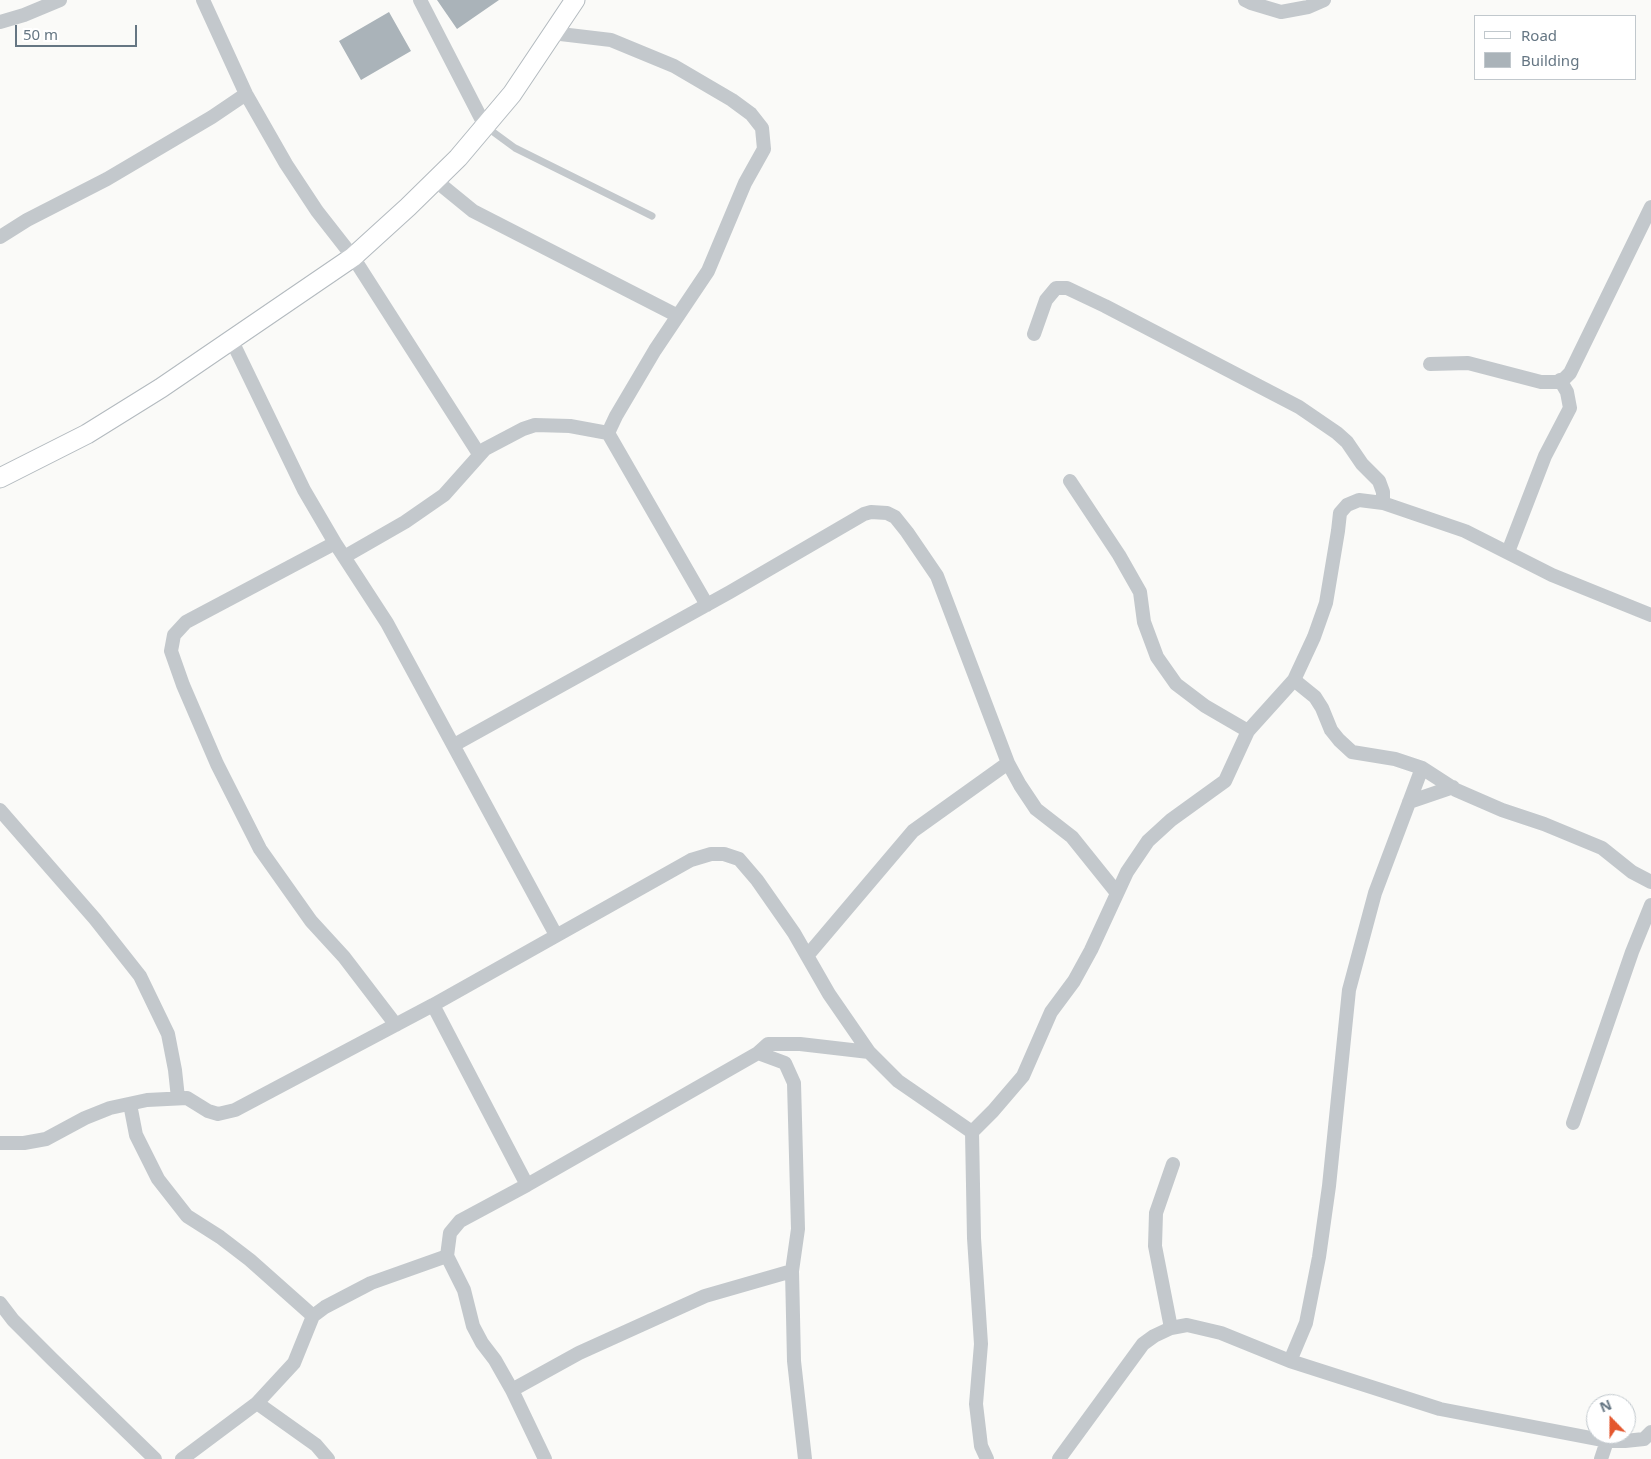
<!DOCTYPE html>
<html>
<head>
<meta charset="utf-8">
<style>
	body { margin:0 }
	#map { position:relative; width:1651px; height:1459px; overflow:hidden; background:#fafaf8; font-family:"Noto Sans",sans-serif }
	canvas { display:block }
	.legend { position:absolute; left:1474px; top:15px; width:162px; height:65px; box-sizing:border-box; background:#fff; border:1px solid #c1c8cd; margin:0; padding:6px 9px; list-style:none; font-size:15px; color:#657683 }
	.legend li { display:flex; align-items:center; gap:10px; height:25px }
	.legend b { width:25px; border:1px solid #c1c8cd }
	.north { position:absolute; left:1586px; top:1394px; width:50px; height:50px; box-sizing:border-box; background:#fff; border:1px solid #c1c8cd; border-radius:50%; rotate:338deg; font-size:14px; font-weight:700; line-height:20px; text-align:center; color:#657683 }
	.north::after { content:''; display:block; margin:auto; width:18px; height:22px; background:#e4572e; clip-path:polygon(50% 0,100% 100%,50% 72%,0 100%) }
	.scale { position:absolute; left:15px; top:25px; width:122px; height:22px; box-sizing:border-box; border:2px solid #657683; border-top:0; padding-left:6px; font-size:15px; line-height:18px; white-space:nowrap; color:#657683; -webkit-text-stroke:4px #fff; paint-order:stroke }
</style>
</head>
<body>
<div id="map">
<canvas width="1651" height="1459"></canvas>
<ul class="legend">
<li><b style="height:6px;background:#fff"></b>Road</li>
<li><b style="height:14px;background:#aab3b9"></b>Building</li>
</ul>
<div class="north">N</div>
<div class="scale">50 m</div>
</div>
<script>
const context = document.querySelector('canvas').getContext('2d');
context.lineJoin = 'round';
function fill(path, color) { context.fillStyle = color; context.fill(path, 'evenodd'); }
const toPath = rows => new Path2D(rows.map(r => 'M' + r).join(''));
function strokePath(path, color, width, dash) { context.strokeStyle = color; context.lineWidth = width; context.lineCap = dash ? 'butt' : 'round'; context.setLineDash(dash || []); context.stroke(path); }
fill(toPath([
	[437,0,499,0,457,29],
	[389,12,411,51,361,80,339,41]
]), '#aab3b9');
const secondary = toPath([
	[0,478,87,434,161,388,353,257,408,207,458,158,512,94,575,0]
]);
strokePath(secondary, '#b3babf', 21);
strokePath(toPath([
	[485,126,515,148,652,216]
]), '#c3c8cc', 7);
strokePath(toPath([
	[203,0,246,94,286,164,317,211,353,257,479,454],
	[420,0,485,126],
	[1245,0,1251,3,1281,12,1308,7,1324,0],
	[0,22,24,15,60,0],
	[552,33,611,40,674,66,732,100,751,114,762,128,764,149,745,183,708,271,655,350,616,416,608,433],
	[435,180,473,211,678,316],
	[0,237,27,220,107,179,212,117,246,94],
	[1034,334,1046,300,1056,288,1067,288,1105,306,1299,407,1337,433,1347,442,1362,464,1379,481,1383,492,1383,503],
	[231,339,304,490,335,543,387,623,556,935],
	[1430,364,1468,363,1541,382,1556,382,1564,379,1570,373,1651,207],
	[608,433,707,605],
	[1070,481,1119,555,1140,592,1144,622,1157,657,1176,684,1205,706,1248,731],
	[335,543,186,622,174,635,171,651,183,685,217,764,260,849,311,921,344,957,396,1025],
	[1508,552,1545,456,1570,408,1567,392,1560,380],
	[344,557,405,522,444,495,485,449,523,429,535,425,570,426,608,433],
	[1294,680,1315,697,1322,708,1331,730,1339,740,1352,752,1395,759,1422,768,1456,790,1502,810,1544,824,1602,848,1632,872,1651,882],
	[454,745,730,592,864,514,871,512,887,513,895,517,907,532,937,576,1008,763,1020,785,1036,809,1072,837,1117,893],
	[1409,802,1453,787],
	[0,810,95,919,140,976,168,1034,175,1070,178,1098],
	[807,956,913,831,1008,763],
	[433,1005,527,1185],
	[758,1053,785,1063,794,1083,798,1229,792,1271,794,1361,805,1459],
	[130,1104,136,1135,158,1179,187,1216,220,1237,250,1260,313,1316],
	[1573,1123,1632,952,1651,905],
	[972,1132,993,1111,1023,1076,1051,1012,1074,981,1091,950,1127,872,1148,841,1171,820,1225,781,1248,731,1294,680,1314,637,1326,603,1338,531,1340,513,1347,505,1359,500,1383,503,1465,531,1552,575,1651,615],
	[0,1143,24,1143,46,1139,85,1118,110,1108,147,1100,187,1098,208,1111,218,1114,235,1110,433,1005,691,860,711,854,724,854,739,859,757,880,794,933,829,994,869,1052,898,1081,972,1132,974,1238,981,1344,976,1404,981,1446,987,1459],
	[0,1303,13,1320,52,1359,155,1459],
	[1171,1328,1155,1246,1156,1213,1173,1164],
	[1290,1361,1306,1323,1319,1257,1329,1186,1349,990,1375,893,1422,768],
	[512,1390,579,1353,705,1296,792,1271],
	[257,1403,316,1445,328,1459],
	[182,1459,257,1403,294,1363,313,1316,325,1307,371,1283,447,1256],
	[545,1459,512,1390,495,1360,482,1343,473,1326,464,1290,447,1256,450,1233,460,1221,527,1185,758,1053,768,1044,800,1044,869,1052],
	[1059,1459,1143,1344,1154,1336,1171,1328,1187,1325,1221,1333,1290,1361,1440,1409,1607,1441,1625,1441,1644,1439,1651,1432],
	[1601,1459,1607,1441]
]), '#c3c8cc', 14);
strokePath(secondary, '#fff', 19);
</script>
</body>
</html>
